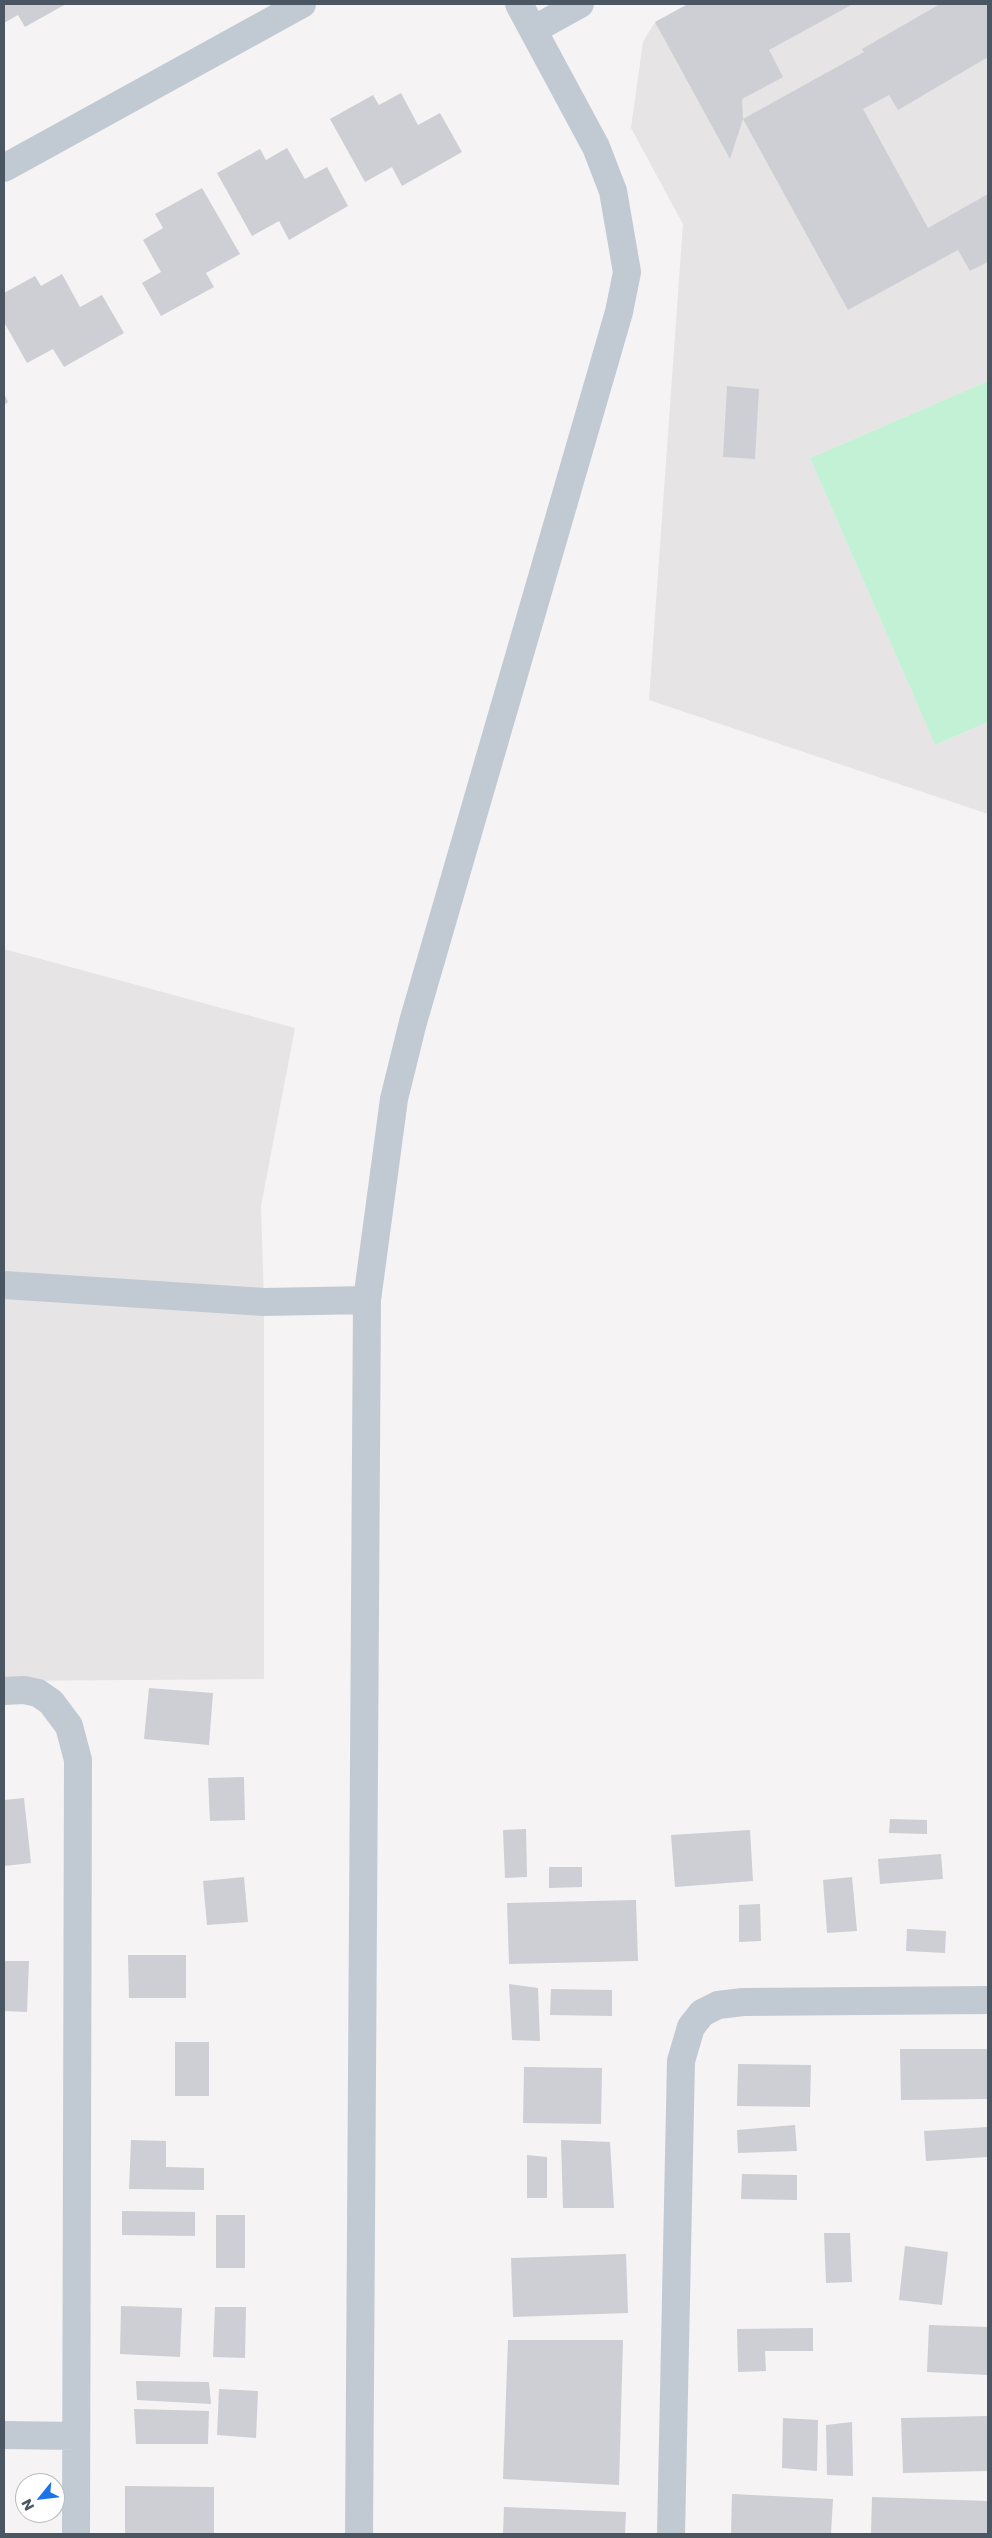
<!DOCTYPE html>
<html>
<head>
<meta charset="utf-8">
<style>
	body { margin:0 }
	#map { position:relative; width:992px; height:2538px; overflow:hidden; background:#f5f3f3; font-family:Poppins,sans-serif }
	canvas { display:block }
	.frame { position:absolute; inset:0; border:5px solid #4a5661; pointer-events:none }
	.north { position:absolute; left:15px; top:2473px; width:50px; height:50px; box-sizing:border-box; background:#fff; border:1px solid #b7bbc0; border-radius:50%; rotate:241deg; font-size:14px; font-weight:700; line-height:20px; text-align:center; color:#4a5661 }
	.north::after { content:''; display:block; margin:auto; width:18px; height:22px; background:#1a73e8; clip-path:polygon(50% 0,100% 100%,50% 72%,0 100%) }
</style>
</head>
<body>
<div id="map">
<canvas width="992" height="2538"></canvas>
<div class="frame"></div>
<div class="north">N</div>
</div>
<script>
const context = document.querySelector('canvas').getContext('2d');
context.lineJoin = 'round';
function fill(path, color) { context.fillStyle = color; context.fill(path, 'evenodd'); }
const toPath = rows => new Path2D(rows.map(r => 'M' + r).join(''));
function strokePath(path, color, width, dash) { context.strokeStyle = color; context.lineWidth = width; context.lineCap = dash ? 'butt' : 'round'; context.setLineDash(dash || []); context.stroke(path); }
fill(toPath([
	[688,4,988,4,988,381,810,458,935,745,988,722,988,814,649,700,683,224,631,128,643,42,655,22],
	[4,949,295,1028,261,1206,264,1302,264,1679,4,1681]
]), '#e6e4e5');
fill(toPath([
	[988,381,988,722,935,745,810,458]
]), '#c3f1d5');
fill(toPath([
	[4,4,66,4,25,27,18,15,4,23],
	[688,4,853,4,769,50,783,77,742,99,743,119,730,159,655,22],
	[940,4,988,4,988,57,898,110,889,95,863,109,928,228,988,194,988,262,970,271,958,250,848,310,743,119,864,52,862,49],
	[401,93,418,125,440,113,462,152,402,186,392,167,365,182,330,119,373,95,379,105],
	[287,148,305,179,327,167,348,206,289,240,279,221,252,236,217,173,260,149,266,160],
	[202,188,240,254,206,273,214,287,161,316,142,283,161,272,143,240,163,228,155,214],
	[62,274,80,307,102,295,124,333,64,367,53,349,27,363,4,322,4,293,35,276,41,286],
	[727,386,759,389,755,459,723,457],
	[4,393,8,402,4,405],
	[149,1688,213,1693,209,1745,144,1739],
	[244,1777,245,1820,210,1821,208,1778],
	[24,1798,31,1863,4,1866,4,1800],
	[890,1819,927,1820,927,1834,889,1833],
	[526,1829,527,1877,505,1878,503,1830],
	[750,1830,753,1881,675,1887,671,1835],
	[941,1854,943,1879,880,1884,878,1859],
	[549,1867,582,1867,582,1887,549,1888],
	[244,1877,248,1922,207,1925,203,1881],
	[852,1877,857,1931,827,1933,823,1880],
	[636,1900,638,1961,509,1964,507,1903],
	[760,1904,761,1941,739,1942,739,1905],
	[907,1929,946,1931,945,1953,906,1951],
	[128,1955,186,1955,186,1998,129,1998],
	[4,1961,29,1961,27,2012,4,2011],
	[509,1984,538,1988,540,2041,512,2040],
	[551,1989,612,1990,612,2016,550,2015],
	[175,2042,209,2042,209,2096,175,2096],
	[900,2049,988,2049,988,2099,901,2100],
	[738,2064,811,2065,810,2107,737,2106],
	[524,2067,602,2068,601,2124,523,2123],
	[795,2125,797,2151,738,2153,737,2130],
	[988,2127,988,2157,926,2161,924,2131],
	[131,2140,166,2141,166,2167,204,2168,204,2190,129,2189],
	[561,2140,610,2142,614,2208,563,2208],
	[527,2155,547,2157,547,2198,527,2198],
	[742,2174,797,2175,797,2200,741,2199],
	[122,2211,195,2212,195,2236,122,2235],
	[216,2215,245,2215,245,2268,216,2268],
	[824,2233,850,2233,852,2282,826,2283],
	[905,2246,948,2252,942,2305,899,2300],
	[626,2254,628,2313,513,2317,511,2258],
	[121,2306,182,2308,180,2357,120,2354],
	[215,2307,246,2307,245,2358,213,2357],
	[929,2325,988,2327,988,2375,927,2372],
	[813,2328,813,2351,765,2351,766,2371,738,2372,737,2329],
	[508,2340,623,2340,619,2485,503,2479],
	[136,2381,209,2382,211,2404,137,2400],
	[219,2389,258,2391,256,2438,217,2435],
	[134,2409,209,2411,208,2444,136,2444],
	[988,2416,988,2471,903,2473,901,2418],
	[783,2418,818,2420,817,2471,782,2468],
	[852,2422,853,2476,827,2475,826,2425],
	[125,2486,214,2487,214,2534,125,2534],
	[732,2494,833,2499,831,2534,731,2534],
	[872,2497,988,2501,988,2534,871,2534],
	[504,2507,626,2512,625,2534,503,2534]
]), '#cdcfd5');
strokePath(toPath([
	[533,30,580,4],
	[4,168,302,4],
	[4,1285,264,1302,367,1300],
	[4,1691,24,1690,38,1693,51,1702,69,1726,78,1760,76,2534],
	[4,2435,75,2436],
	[359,2534,367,1300,394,1099,413,1022,619,312,627,272,613,191,596,147,519,4],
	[671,2534,681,2061,691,2027,702,2013,718,2005,743,2002,988,2000]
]), '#c1cad2', 28);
</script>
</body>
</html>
